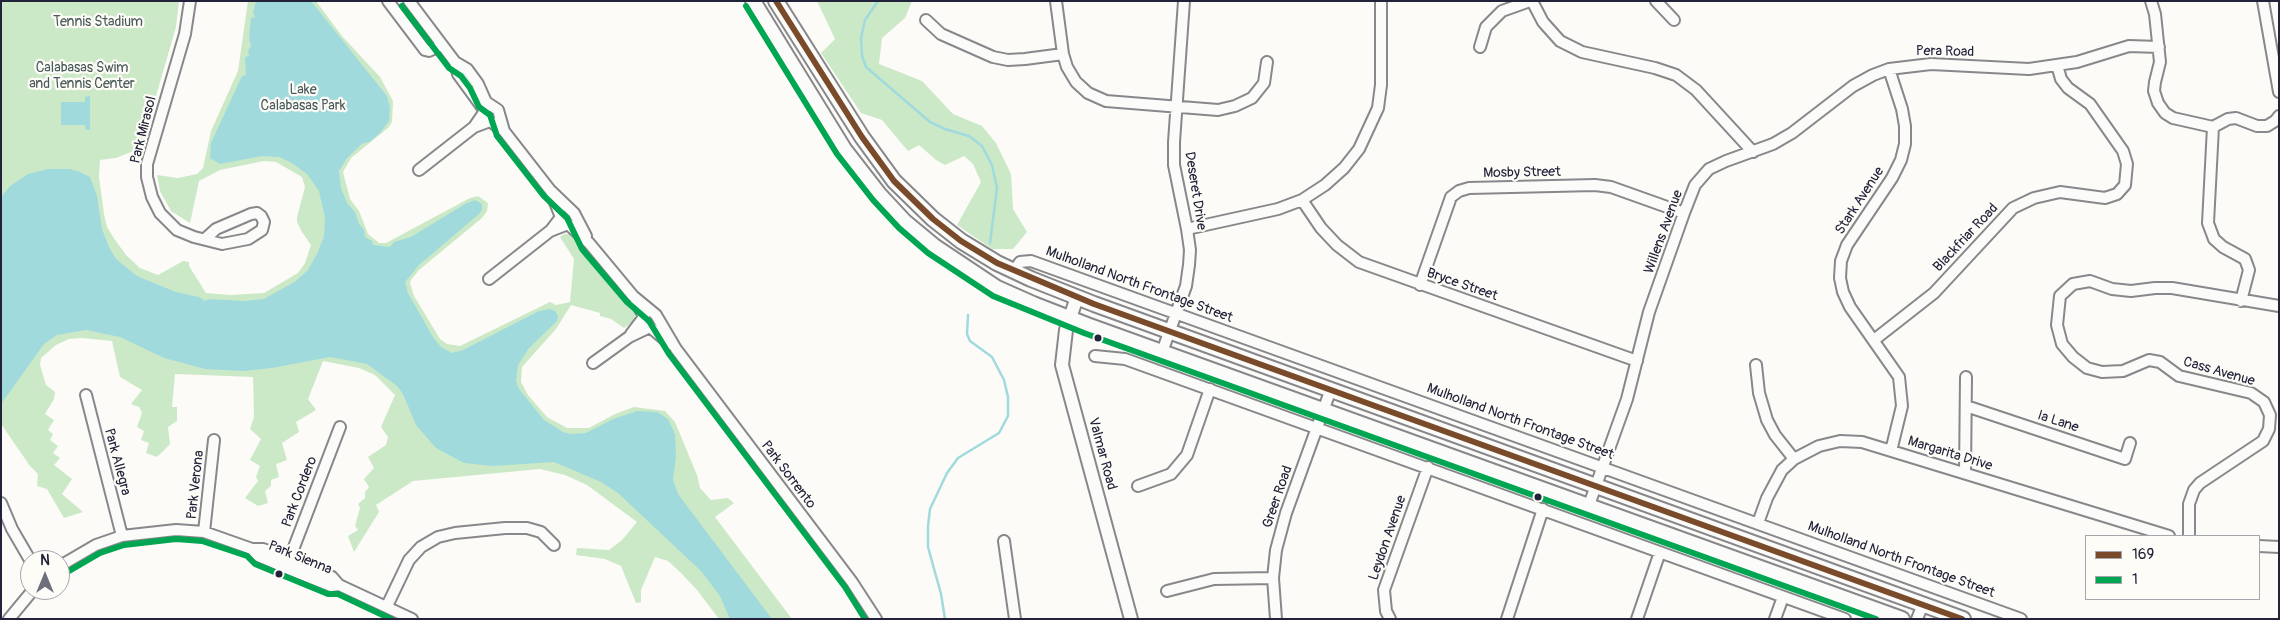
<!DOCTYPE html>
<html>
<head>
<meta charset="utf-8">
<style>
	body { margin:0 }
	#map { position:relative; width:2280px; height:620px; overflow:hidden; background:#fcfbf8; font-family:Pangolin,sans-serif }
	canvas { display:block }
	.frame { position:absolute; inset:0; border:2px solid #22223b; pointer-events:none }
	.legend { position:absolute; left:2085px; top:535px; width:175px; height:65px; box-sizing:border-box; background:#fdfcf7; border:1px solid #a5a5ac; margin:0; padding:6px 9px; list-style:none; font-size:15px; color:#22223b }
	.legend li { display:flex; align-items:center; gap:10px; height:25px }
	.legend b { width:25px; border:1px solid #a5a5ac }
	.north { position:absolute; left:20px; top:550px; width:50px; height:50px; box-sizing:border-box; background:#fdfcf7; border:1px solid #a5a5ac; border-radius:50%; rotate:0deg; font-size:14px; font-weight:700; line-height:20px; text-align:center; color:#22223b }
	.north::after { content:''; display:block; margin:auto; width:18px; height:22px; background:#6e6e7d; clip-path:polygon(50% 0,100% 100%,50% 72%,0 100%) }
</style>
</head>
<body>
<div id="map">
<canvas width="2280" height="620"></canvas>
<div class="frame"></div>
<ul class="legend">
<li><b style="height:6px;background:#7a4b2a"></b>169</li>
<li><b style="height:6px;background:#00a651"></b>1</li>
</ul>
<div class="north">N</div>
</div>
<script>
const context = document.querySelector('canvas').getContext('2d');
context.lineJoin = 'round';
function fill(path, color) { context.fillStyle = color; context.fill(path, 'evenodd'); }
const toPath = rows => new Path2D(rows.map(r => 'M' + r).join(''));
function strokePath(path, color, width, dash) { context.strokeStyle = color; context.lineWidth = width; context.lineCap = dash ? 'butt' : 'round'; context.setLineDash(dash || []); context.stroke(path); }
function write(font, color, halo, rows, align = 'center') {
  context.font = font + ' Pangolin,sans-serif'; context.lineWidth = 4.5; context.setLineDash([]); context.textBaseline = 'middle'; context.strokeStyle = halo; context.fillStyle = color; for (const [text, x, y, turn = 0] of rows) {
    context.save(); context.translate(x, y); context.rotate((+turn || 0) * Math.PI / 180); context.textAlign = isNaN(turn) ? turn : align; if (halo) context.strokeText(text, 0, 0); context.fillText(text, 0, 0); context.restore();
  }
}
fill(toPath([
	[1,1,179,1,176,27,141,148,116,158,100,160,99,177,104,214,107,227,113,237,126,255,140,268,158,275,183,261,189,262,189,266,206,293,230,295,264,293,298,273,305,263,311,245,302,232,297,222,297,217,305,187,302,177,276,162,264,161,220,170,199,181,190,223,171,211,160,191,157,175,178,178,197,174,203,168,211,131,238,71,248,1,316,1,342,36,380,77,393,101,392,122,388,128,351,158,343,172,350,199,359,211,368,234,379,243,386,243,470,198,478,196,488,203,487,211,482,218,419,270,411,280,410,283,414,296,440,339,447,344,460,346,550,302,556,305,570,302,574,259,560,237,564,234,571,234,635,310,635,321,624,328,611,319,600,316,600,313,571,305,556,329,522,367,521,382,528,395,547,417,567,428,589,428,615,414,634,407,665,411,675,422,697,475,700,488,711,500,728,498,734,503,715,517,792,619,719,619,697,590,681,573,668,561,655,557,641,590,641,602,636,603,621,566,605,559,576,555,577,548,609,550,622,540,637,522,587,485,565,475,540,469,413,481,376,505,379,512,354,552,348,536,358,530,355,526,360,508,358,504,365,498,365,492,369,487,364,479,374,468,368,457,386,445,388,437,381,427,395,395,375,375,359,368,323,361,308,399,316,410,296,422,299,432,282,443,287,460,276,464,279,477,271,480,271,486,265,491,268,503,258,506,245,498,258,481,256,477,260,466,250,460,261,439,250,429,254,417,253,377,175,374,172,407,177,407,177,421,168,427,170,444,157,457,146,453,149,443,141,440,144,431,137,427,142,413,139,407,131,404,142,390,120,377,112,341,82,338,69,339,56,345,41,358,40,365,46,385,55,392,54,399,45,414,54,420,48,430,53,434,50,440,58,446,53,453,60,458,54,465,72,479,62,494,83,512,64,518,47,489,37,486,38,474,30,466,1,424],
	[912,1,905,18,882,38,879,64,922,81,953,114,982,126,996,143,1011,174,1013,209,1027,232,1013,249,992,249,957,225,981,182,973,164,964,156,945,165,936,160,919,145,908,151,882,120,861,113,821,53,835,39,817,1]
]), '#cbe9c7');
fill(toPath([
	[256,1,311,1,387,96,390,108,389,121,380,133,369,142,363,143,347,158,339,171,341,188,347,203,355,212,359,224,364,230,365,237,372,241,373,245,390,247,394,242,411,237,465,204,475,200,482,204,482,210,479,214,419,265,405,282,408,293,433,337,441,347,452,353,463,350,539,311,550,309,555,311,558,316,557,321,529,348,518,365,516,381,519,389,544,420,563,432,570,434,586,433,613,419,637,411,657,412,668,419,675,434,676,456,673,480,678,494,772,619,730,619,720,596,701,571,618,493,601,482,554,462,492,466,464,463,436,448,416,425,403,394,397,386,367,364,330,357,272,368,243,371,205,369,164,358,120,337,86,330,57,335,44,344,1,404,1,197,10,186,28,174,48,169,70,169,80,172,90,177,97,196,102,229,109,247,116,259,137,276,176,292,199,297,205,301,209,299,244,301,264,299,296,281,308,270,318,252,324,236,325,218,319,191,307,174,292,163,279,157,262,156,220,164,210,158,211,143,216,132,242,76,246,75,245,57,249,56,248,51,251,46,249,38,251,18,255,17,253,12],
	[90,96,90,130,86,130,85,125,61,125,61,102,85,102,85,97]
]), '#a1dadd');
strokePath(toPath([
	[878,1,865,20,861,38,862,55,866,67,930,122,945,129,969,136,982,146,992,165,997,188,990,243],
	[945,619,941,594,928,547,928,526,930,509,947,473,958,458,999,433,1008,416,1008,397,1004,380,992,357,970,341,967,334,968,315]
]), '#a1dadd', 2.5);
const minor = toPath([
	[190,1,185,34,147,164,147,177,152,197,160,213,177,230,194,237,222,244,248,239,262,230,264,222,261,216,257,213,251,214,216,229,205,239],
	[388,1,425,50,429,51,442,45],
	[409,1,455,62,458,74,485,111,474,127],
	[1056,1,1063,54,1067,67,1076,82,1088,93,1106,101,1218,110,1235,106,1252,98,1264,83,1267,62],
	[1532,1,1543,22,1560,41,1582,52,1655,68,1676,75,1696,90,1753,152],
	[1656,1,1674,20],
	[2151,1,2155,14,2160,62,2155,82,2154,91,2158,103,2165,113,2173,118,2213,127],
	[2263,1,2279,92],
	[926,20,941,34,993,57,1008,60,1025,59,1063,54],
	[1480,47,1486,27,1502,11,1530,1],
	[455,62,467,69,478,84,486,102,498,110,504,131],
	[1889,69,1902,109,1905,126,1905,144,1901,160,1892,178,1847,245,1841,261,1840,278,1843,292,1850,307,1899,377,1902,406,1891,451],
	[2213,127,2208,223,2214,239,2223,247,2245,259,2249,270,2241,301],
	[2213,127,2228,119,2236,118,2257,126,2267,126,2275,121,2279,116],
	[419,170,474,127,490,121,504,131,550,190,574,213,586,236],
	[1302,200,1321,228,1337,245,1359,262,1637,361],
	[1187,229,1278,209,1302,200,1325,185,1344,168,1359,149,1378,108,1381,85,1381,1],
	[551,230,561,217,552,195],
	[1013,272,1020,262,1031,261,2021,619],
	[489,279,550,231,568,224,589,243,633,296,656,315,676,349,852,582,876,619],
	[1420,285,1451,197,1459,191,1469,188,1595,185,1611,187,1684,213],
	[631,334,644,317,636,301],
	[1874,340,1934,293,2013,208,2034,198,2060,192,2105,198,2117,194,2125,185,2127,164,2123,151,2090,104,2068,88,2061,79,2057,65],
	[1162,352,1186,286,1189,265,1190,250,1187,229,1174,165,1174,142,1184,1],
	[1095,356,1125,359,1845,619],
	[593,363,629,337,650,327,670,344],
	[1756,365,1759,393,1767,420,1775,435,1794,459],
	[86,395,122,536],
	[1966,406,2125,459,2130,443],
	[1965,473,1966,377],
	[1138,486,1171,474,1187,455,1210,389],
	[1,503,12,529,30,560],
	[1589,505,1627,399,1649,312,1684,213,1695,185,1709,169,1726,161,1773,144,1792,133,1853,86,1873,75,1889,69,1931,64,2029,69,2077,62,2129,46,2159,47],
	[1758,523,1767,498,1782,470,1794,459,1819,446,1840,441,1862,442,2169,536],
	[204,532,214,440],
	[2189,536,2189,504,2194,490,2200,483,2263,441,2269,429,2270,415,2264,402,2251,393,2179,376,2160,362,2149,360,2123,371,2102,372,2087,368,2073,357,2062,344,2057,325,2060,296,2073,284,2090,281,2112,289,2131,291,2155,288,2172,288,2279,306],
	[1004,541,1015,619],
	[2259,546,2279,547],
	[252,549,258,556,286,568,331,586,339,585],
	[60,566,96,545,122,536,176,530,204,532,252,549,263,549,290,559,332,577,339,585,412,619],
	[286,568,340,427],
	[1167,591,1214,579,1273,578],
	[387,606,409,560,421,547,438,537,455,533,505,528,527,528,541,532,554,545],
	[9,619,33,590],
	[1276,619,1273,578,1276,550,1286,513,1331,389],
	[1390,619,1386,611,1384,590,1428,467],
	[1507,619,1543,509],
	[1637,619,1660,552],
	[1775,619,1783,597],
	[1917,619,1923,604]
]);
const tertiary = toPath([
	[1077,297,1066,330,1062,365,1131,619]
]);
const secondary = toPath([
	[753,1,844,149,879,194,905,222,934,246,997,288,1033,304,1087,325,1902,619],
	[776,1,862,137,894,181,933,219,961,241,997,263,1031,279,1094,304,1963,619]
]);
strokePath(minor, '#88888c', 14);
strokePath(tertiary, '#88888c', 16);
strokePath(secondary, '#88888c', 18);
strokePath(minor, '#fbfbf9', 10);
strokePath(tertiary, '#fbfbf9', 12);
strokePath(secondary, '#fbfbf9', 14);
strokePath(toPath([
	[776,1,862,137,894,181,933,219,961,241,997,263,1094,304,1962,619]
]), '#7a4b2a', 6);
strokePath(toPath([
	[402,6,449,68,461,76,470,88,479,107,490,115,497,136,543,195,567,218,582,249,627,302,649,321,669,354,845,587,865,619],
	[746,6,837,154,873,200,899,228,928,253,993,296,1084,333,1876,619],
	[64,574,100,553,124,545,176,539,202,541,247,556,255,564,328,594,338,594,391,619]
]), '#00a651', 6);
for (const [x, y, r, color] of [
	[1098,338,4.5,"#22223b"],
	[1538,497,4.5,"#22223b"],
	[279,574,4.5,"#22223b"]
]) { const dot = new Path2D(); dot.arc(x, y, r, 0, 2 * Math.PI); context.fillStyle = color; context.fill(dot); strokePath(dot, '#fdfcf7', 2); }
write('14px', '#495959', '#fdfcf7', [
	["Tennis Stadium",98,22],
	["Calabasas Swim",82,68],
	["and Tennis Center",82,84],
	["Lake",303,90],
	["Calabasas Park",303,106]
]);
write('14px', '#22223b', '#fdfcf7', [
	["Pera Road",1945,52,1],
	["Park Mirasol",144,130,-76],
	["Mosby Street",1522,173,-1],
	["Deseret Drive",1195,191,81],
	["Stark Avenue",1860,201,-57],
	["Willens Avenue",1664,232,-70],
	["Blackfriar Road",1966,238,-47],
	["Mulholland North Frontage Street",1139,285,20],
	["Bryce Street",1462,285,19],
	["Cass Avenue",2219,372,16],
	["Mulholland North Frontage Street",1520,422,20],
	["Ia Lane",2058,422,18],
	["Valmar Road",1102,454,75],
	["Margarita Drive",1950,454,17],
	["Park Allegra",117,462,75],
	["Park Sorrento",788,475,53],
	["Park Verona",196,485,-84],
	["Park Cordero",300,492,-69],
	["Greer Road",1278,497,-71],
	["Leydon Avenue",1388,538,-71],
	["Park Sienna",300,558,22],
	["Mulholland North Frontage Street",1901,560,20]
]);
</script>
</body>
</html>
